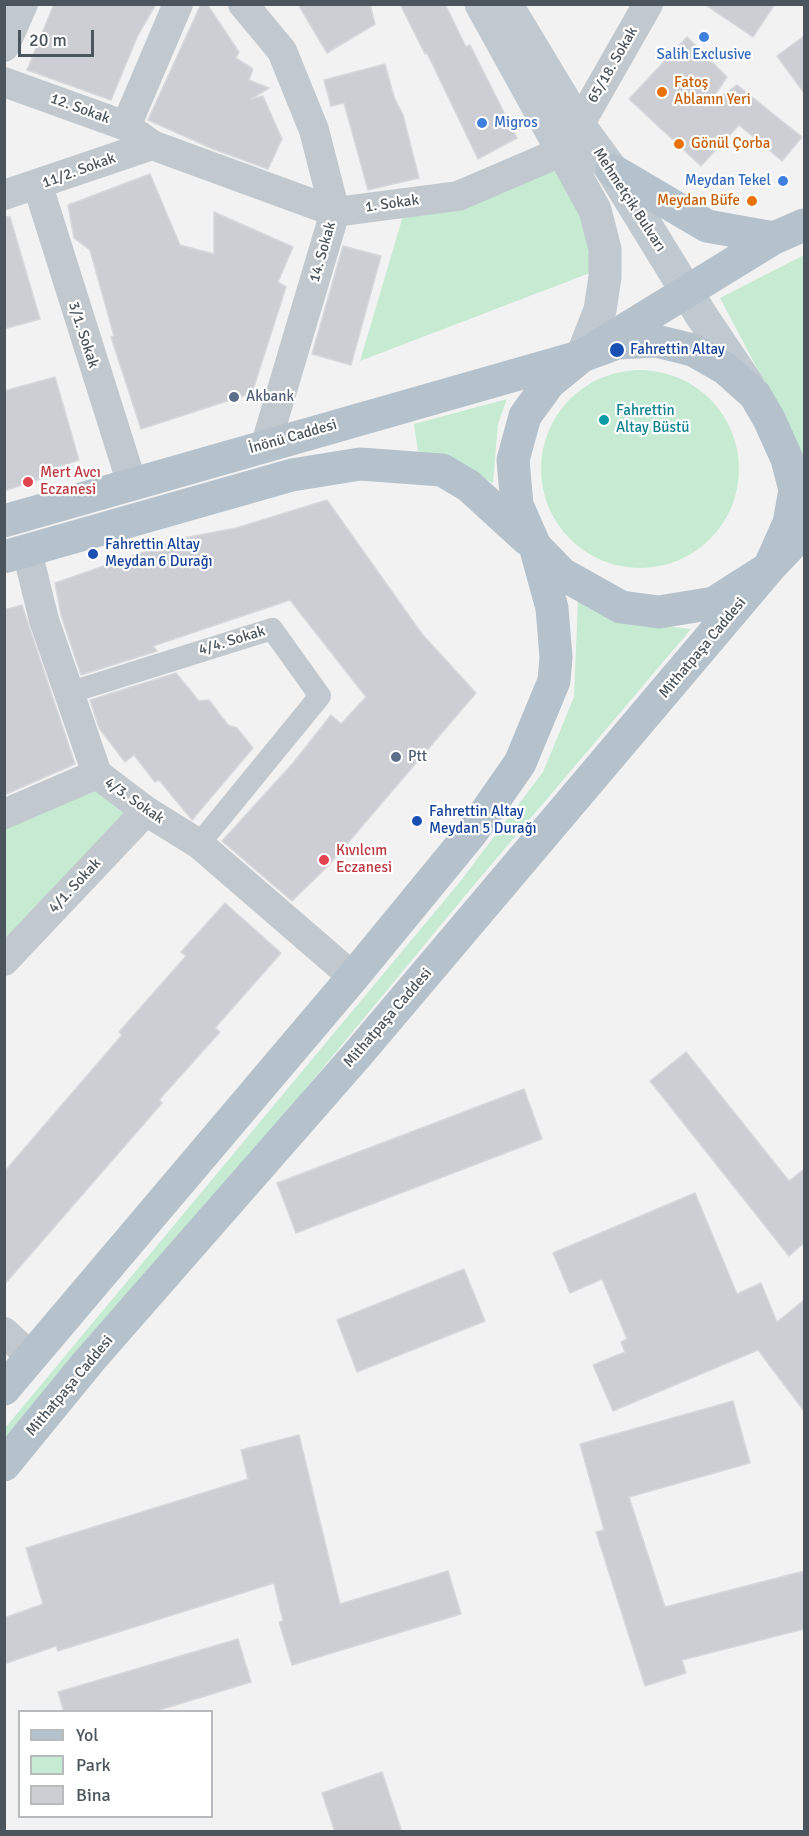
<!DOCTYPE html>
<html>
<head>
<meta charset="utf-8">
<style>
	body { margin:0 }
	#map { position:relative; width:809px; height:1836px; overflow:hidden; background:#f3f2f2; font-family:Signika,sans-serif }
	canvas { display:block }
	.frame { position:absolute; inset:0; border:6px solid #4b555d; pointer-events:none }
	.legend { position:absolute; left:18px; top:1710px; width:195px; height:108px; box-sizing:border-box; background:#fff; border:2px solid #b7bbbe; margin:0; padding:8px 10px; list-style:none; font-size:18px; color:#4b555d }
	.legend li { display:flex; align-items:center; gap:12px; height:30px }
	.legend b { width:30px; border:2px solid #b7bbbe }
	.scale { position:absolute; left:18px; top:30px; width:76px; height:27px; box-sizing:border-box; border:3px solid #4b555d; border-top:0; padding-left:8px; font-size:18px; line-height:21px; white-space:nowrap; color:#4b555d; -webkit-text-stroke:4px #fff; paint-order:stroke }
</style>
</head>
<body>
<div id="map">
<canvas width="809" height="1836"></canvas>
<div class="frame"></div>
<ul class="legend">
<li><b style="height:8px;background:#b5c2cc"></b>Yol</li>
<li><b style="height:16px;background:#c6ebd2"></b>Park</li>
<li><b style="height:16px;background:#ccced3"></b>Bina</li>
</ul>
<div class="scale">20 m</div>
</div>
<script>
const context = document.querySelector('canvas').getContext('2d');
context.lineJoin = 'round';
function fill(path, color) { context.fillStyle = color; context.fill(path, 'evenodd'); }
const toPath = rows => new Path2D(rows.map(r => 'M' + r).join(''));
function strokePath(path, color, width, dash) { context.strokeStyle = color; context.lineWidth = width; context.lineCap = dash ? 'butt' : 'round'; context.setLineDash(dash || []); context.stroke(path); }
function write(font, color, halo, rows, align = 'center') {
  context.font = font + ' Signika,sans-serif'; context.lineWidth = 4.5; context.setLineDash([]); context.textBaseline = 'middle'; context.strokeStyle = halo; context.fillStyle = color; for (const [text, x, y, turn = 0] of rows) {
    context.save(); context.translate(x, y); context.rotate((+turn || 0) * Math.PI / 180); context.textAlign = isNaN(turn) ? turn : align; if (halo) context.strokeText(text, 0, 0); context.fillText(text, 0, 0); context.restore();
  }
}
fill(toPath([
	[561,159,589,231,595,271,360,361,403,216],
	[804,255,804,468,788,427,720,298],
	'541 469a99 99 0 1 1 198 0a99 99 0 1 1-198 0Z',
	[507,399,498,424,493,483,450,459,418,451,414,424],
	[578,600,624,621,691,629,469,891,5,1453,5,1428,459,883,543,772,574,697],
	[97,774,146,811,5,961,5,814]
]), '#c6ebd2');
const building = toPath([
	[54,4,156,4,138,35,111,100,27,70,54,4],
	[201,4,207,4,239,52,236,58,253,69,249,80,269,88,251,99,263,96,282,139,268,169,213,149,148,120,201,4],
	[298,4,370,4,375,24,327,53,298,4],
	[400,4,445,4,466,47,470,45,517,138,478,159,427,53,425,54,400,4],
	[704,4,775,4,753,37,704,4],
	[804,36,804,93,777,56,804,36],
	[687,37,727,77,707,107,737,85,802,137,782,161,739,125,701,166,629,99,687,37],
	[385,64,394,97,403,115,419,178,368,190,344,103,331,106,324,80,385,64],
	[150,174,180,245,214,254,214,212,293,247,278,282,286,287,252,393,141,429,111,337,114,336,90,250,74,238,68,205,150,174],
	[4,217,10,217,40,319,4,329,4,217],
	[343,246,381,256,351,365,312,354,343,246],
	[55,377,79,460,45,471,46,477,4,491,4,391,55,377],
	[327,500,422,634,476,693,328,866,292,901,222,841,293,763,331,715,341,724,366,697,290,600,153,646,157,651,81,675,61,615,55,583,184,538,236,528,327,500],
	[22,605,75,764,4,795,4,610,22,605],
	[176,673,199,701,209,700,228,725,237,728,253,748,192,820,159,780,155,782,134,755,125,762,99,728,90,700,176,673],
	[225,903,281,953,215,1028,220,1032,159,1100,162,1103,4,1285,4,1172,122,1035,119,1032,186,956,181,952,225,903],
	[686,1052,789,1181,804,1169,804,1243,789,1256,650,1081,686,1052],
	[524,1089,542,1139,296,1233,277,1183,524,1089],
	[695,1193,737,1294,761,1283,777,1322,804,1300,804,1411,758,1350,613,1411,593,1365,625,1352,621,1342,627,1339,602,1279,570,1293,553,1253,695,1193],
	[464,1269,485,1321,357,1372,337,1320,464,1269],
	[733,1401,750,1463,629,1497,665,1607,804,1571,804,1629,682,1660,686,1673,645,1686,596,1532,604,1530,580,1444,733,1401],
	[299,1435,340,1604,448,1571,461,1614,292,1665,279,1622,283,1621,274,1583,58,1651,56,1646,4,1664,4,1618,43,1604,26,1548,248,1479,241,1450,299,1435],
	[238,1639,251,1682,153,1712,64,1712,58,1692,238,1639],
	[382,1772,402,1832,335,1832,322,1793,382,1772]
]);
fill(building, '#ccced3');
strokePath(building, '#d6d8dc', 1.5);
strokePath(toPath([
	[68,693,272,629,320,696,199,844]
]), '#c1c9ce', 22);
strokePath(toPath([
	[243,4,282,51,314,130,335,212,266,444],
	[4,47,23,4],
	[4,82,126,126,152,145,335,212,458,196,563,151],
	[579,125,648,4],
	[126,126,178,4],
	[38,186,132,484],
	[4,195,152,145],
	[27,551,44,620,97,774,146,811,199,844,353,977],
	[4,814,97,774],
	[4,961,146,811],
	[4,1332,30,1356]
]), '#c1c9ce', 30);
strokePath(toPath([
	[481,4,595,210,605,249,605,277,600,310,582,356],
	[506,4,579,125,612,170,701,315,748,385]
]), '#c0c9d0', 33);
strokePath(toPath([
	[612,170,707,226,774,238],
	[656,341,693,350,726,369,755,395,769,419,787,459,795,490,789,523,769,568,714,603,659,612,621,607,562,574,535,546,517,505,513,460,525,416,549,383,582,356,617,343,656,341],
	[4,521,582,356,774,238,804,225],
	[4,557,292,475,360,464,442,470,469,486,527,539],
	[4,1389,353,977,472,832,520,763,554,681,556,657,552,608,535,546],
	[4,1465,89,1361,357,1055,769,568,804,531]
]), '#b5c2cc', 33);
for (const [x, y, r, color] of [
	[704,37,6,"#3f7fe0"],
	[662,92,6,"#e8710a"],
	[482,123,6,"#3f7fe0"],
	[679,144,6,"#e8710a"],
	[783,181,6,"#3f7fe0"],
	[752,201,6,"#e8710a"],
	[617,350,8,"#1a4fb4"],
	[234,397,6,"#5c6f8a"],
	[604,420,6,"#0f9aa8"],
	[28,482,6,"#e0444e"],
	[93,554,6,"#1a4fb4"],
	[396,757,6,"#5c6f8a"],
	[417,821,6,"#1a4fb4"],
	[324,860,6,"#e0444e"]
]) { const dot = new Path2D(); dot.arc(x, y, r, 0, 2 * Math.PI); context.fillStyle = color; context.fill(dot); strokePath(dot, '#fff', 2); }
write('15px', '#366cbe', '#fff', [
	["Salih Exclusive",704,55],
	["Migros",494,123,"left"],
	["Meydan Tekel",771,181,"right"]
]);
write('15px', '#4b555d', '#fff', [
	["65/18. Sokak",613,65,-60],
	["12. Sokak",80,109,20],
	["11/2. Sokak",79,171,-20],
	["Mehmetçik Bulvarı",629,200,57],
	["1. Sokak",392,204,-8],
	["14. Sokak",323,252,-74],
	["3/1. Sokak",83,335,72],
	["İnönü Caddesi",293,437,-16],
	["4/4. Sokak",232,641,-17],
	["Mithatpaşa Caddesi",703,648,-50],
	["4/3. Sokak",134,801,35],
	["4/1. Sokak",75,886,-47],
	["Mithatpaşa Caddesi",388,1018,-49],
	["Mithatpaşa Caddesi",70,1386,-50]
]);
write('15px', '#c56008', '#fff', [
	["Fatoş",674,83],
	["Ablanın Yeri",674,100],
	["Gönül Çorba",691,144],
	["Meydan Büfe",740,201,"right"]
], 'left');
write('15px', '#164399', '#fff', [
	["Fahrettin Altay",630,350],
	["Fahrettin Altay",105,545],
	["Meydan 6 Durağı",105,562],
	["Fahrettin Altay",429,812],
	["Meydan 5 Durağı",429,829]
], 'left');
write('15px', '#4e5e75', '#fff', [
	["Akbank",246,397],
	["Ptt",408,757]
], 'left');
write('15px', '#0d838f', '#fff', [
	["Fahrettin",616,411],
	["Altay Büstü",616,428]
], 'left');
write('15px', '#be3a42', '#fff', [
	["Mert Avcı",40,473],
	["Eczanesi",40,490],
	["Kıvılcım",336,851],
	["Eczanesi",336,868]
], 'left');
</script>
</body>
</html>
